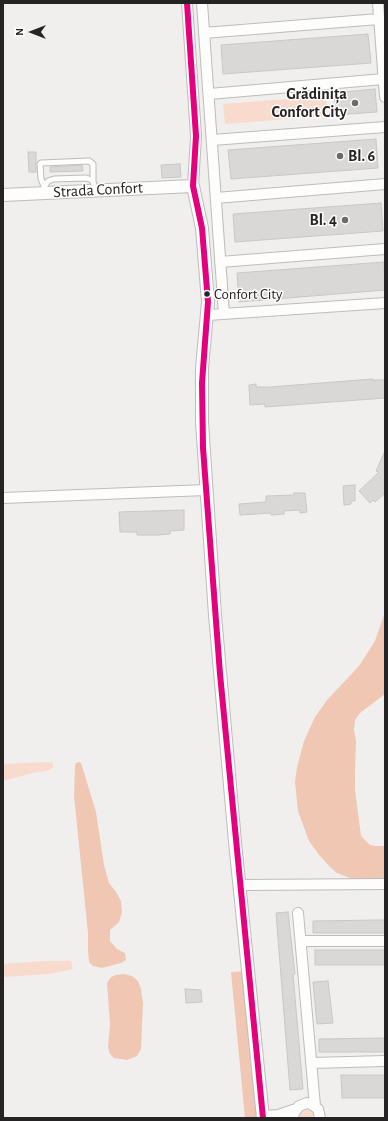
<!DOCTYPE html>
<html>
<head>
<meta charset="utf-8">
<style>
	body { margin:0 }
	#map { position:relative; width:388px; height:1121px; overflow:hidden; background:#f1efed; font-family:"Alegreya Sans",sans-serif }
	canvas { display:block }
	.frame { position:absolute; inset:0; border:4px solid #252323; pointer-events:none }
	.north { position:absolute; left:12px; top:12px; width:40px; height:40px; -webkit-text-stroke:3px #fffcfb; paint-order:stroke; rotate:270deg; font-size:11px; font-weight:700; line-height:16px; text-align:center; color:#252323 }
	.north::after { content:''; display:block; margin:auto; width:14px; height:18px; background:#252323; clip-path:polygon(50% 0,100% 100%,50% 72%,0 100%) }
</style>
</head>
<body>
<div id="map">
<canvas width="388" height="1121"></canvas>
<div class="frame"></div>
<div class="north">N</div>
</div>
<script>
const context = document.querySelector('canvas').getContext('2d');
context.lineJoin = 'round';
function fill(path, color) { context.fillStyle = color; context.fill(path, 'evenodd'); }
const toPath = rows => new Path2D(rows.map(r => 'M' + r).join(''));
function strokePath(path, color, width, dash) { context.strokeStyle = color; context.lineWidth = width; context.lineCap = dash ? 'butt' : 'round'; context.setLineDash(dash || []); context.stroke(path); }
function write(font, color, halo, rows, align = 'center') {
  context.font = font + ' "Alegreya Sans",sans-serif'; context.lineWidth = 3; context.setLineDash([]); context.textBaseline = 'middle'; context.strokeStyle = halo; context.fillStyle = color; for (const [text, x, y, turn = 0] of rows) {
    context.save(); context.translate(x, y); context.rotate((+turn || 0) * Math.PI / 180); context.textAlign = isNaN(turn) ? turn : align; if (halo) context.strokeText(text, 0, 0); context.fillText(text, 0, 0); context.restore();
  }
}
fill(toPath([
	[326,96,327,116,225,124,223,104],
	[48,762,53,763,53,767,50,770,33,773,3,781,3,764],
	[44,961,71,961,73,969,49,974,3,977,3,964],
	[306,1109,313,1113,314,1118,299,1118,302,1111]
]), '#f8dbcc');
fill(toPath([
	[385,586,385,694,360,713,355,720,354,730,356,741,355,772,355,790,361,836,370,845,375,846,385,846,385,880,355,880,337,873,330,867,320,856,309,841,298,811,295,782,297,767,304,741,315,717,327,700,359,666,375,641,384,615],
	[79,762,81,763,82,766,96,812,104,865,109,883,116,892,121,901,122,912,119,922,110,930,110,941,117,949,125,953,126,960,121,963,102,968,93,966,89,962,88,951,88,933,74,796,75,766,76,763],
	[245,971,259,1118,245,1118,231,972],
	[124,974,132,976,138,981,141,989,143,1003,141,1049,137,1056,127,1060,114,1058,110,1054,108,1048,110,1024,107,983,111,977,116,975]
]), '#efc7b3');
const building = toPath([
	[368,34,371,63,223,74,221,45,368,34],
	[375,89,377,112,336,115,334,93,375,89],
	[376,139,378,168,231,179,228,150,376,139],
	[28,152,36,152,36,172,29,172,28,152],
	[180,164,181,177,162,178,161,165,180,164],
	[82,165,83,171,50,172,50,167,82,165],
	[381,203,383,231,235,242,233,214,381,203],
	[384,262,385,290,239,302,237,273,384,262],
	[372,379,372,380,385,380,385,398,265,407,265,404,250,405,249,385,256,384,256,387,270,387,372,379],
	[385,451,385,493,375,502,373,500,370,503,359,491,379,472,376,471,385,451],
	[355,485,355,501,351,501,351,504,344,505,343,486,355,485],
	[294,493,305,493,307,512,300,513,300,510,284,511,284,514,271,515,271,513,240,515,239,504,266,502,266,496,294,495,294,493],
	[184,510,184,530,170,531,170,534,158,535,137,535,137,532,120,532,119,512,184,510],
	[288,912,295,974,293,974,303,1089,290,1090,276,913,288,912],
	[378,920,385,920,385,933,313,933,313,921,378,920],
	[315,950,385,950,385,965,315,965,315,950],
	[328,981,333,1023,317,1024,313,982,328,981],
	[185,989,201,990,202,1002,186,1003,185,989],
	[385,1038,385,1052,319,1052,319,1039,385,1038],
	[341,1075,385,1075,385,1098,342,1098,341,1075]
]);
fill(building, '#d9d8d7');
strokePath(building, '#c9c7c6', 1);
const service = toPath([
	[44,186,41,179,40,164,41,163,89,161,93,164,93,182],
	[43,189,48,181,54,179,86,178,92,180,94,184]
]);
const minor = toPath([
	[187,3,196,136,193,186],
	[202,3,224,314],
	[378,3,385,97],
	[204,33,379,19],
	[209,94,384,79],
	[212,140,385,127],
	[216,198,385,184],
	[220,262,385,249],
	[208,315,385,303],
	[3,498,206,490],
	[240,885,385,884],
	[298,913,315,1106],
	[301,941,385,941],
	[311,1063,385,1061],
	[263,1116,278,1115,296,1109],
	[293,1118,294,1113,299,1106,307,1103,311,1104,318,1109,320,1118]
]);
const tertiary = toPath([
	[3,195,193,186,202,228,208,302,202,368,202,422,215,615,235,842,263,1118]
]);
strokePath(service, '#bebcbc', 7);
strokePath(minor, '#bebcbc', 12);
strokePath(tertiary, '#bebcbc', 14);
strokePath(service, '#fdfdfc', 5);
strokePath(minor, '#fdfdfc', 10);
strokePath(tertiary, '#fdfdfc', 12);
strokePath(toPath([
	[187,3,196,136,193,186,202,228,208,302,202,383,203,448,220,674,263,1118]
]), '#e5007d', 6);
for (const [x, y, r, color] of [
	[355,103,4,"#6c6a6a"],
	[340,156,4,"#6c6a6a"],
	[345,220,4,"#6c6a6a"],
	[207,294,3.5,"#252323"]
]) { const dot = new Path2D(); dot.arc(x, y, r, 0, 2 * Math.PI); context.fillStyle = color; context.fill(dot); strokePath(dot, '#fffcfb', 1.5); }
write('15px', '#252323', '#fffcfb', [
	["Confort City",214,294]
], 'left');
write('bold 16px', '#252323', '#fffcfb', [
	["Grădinița",347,94],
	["Confort City",347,112],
	["Bl. 6",348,156,"left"],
	["Bl. 4",337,220]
], 'right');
write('16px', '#252323', '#fffcfb', [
	["Strada Confort",98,190,-3]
]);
</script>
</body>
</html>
